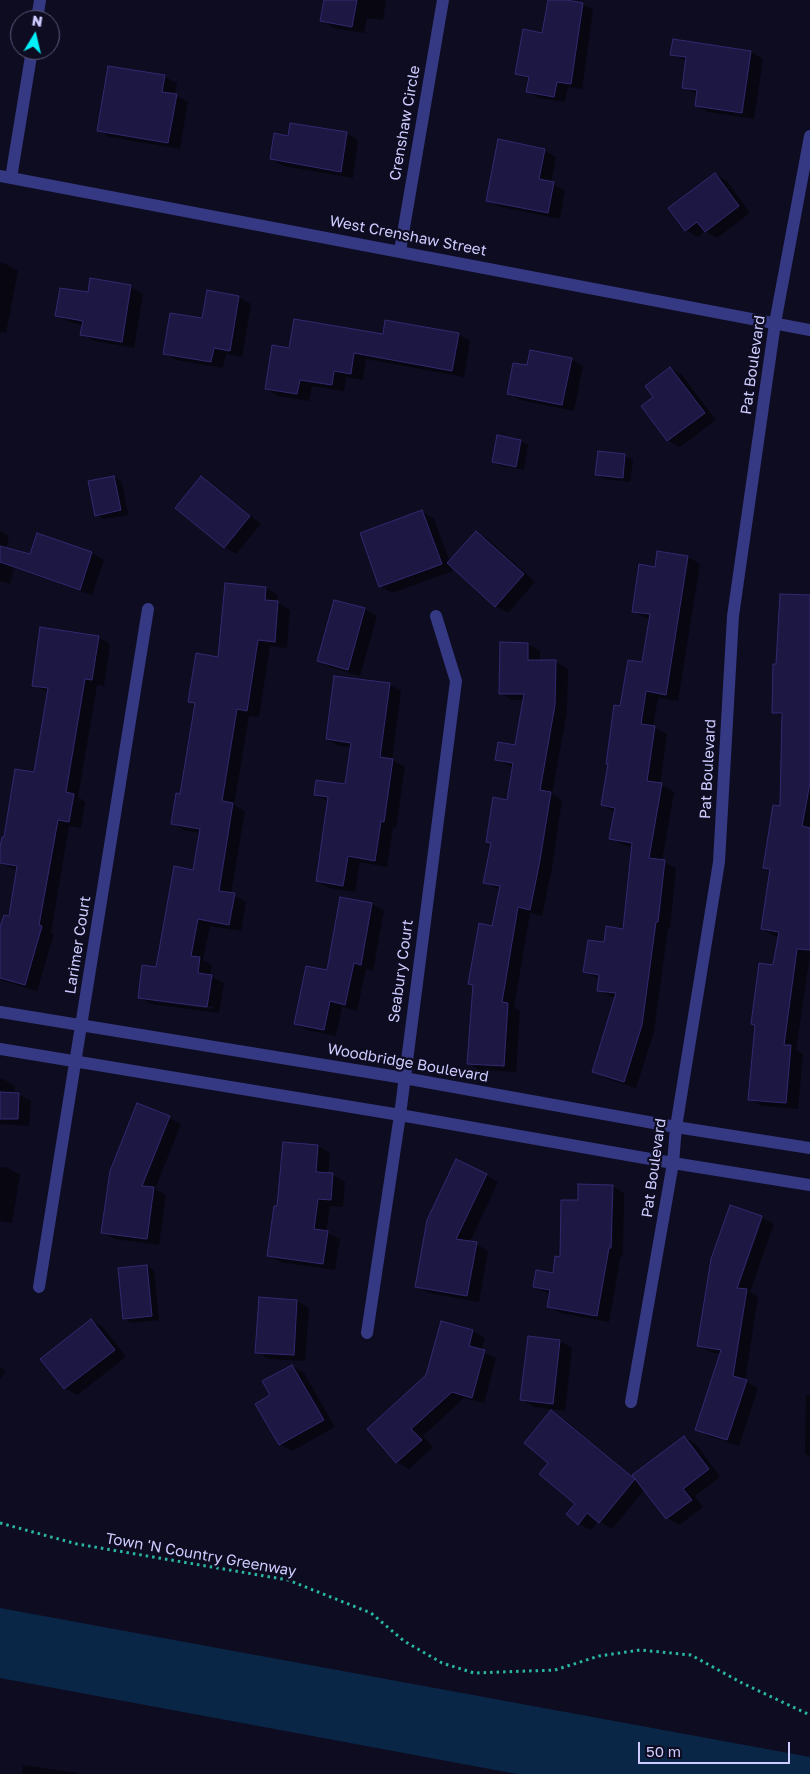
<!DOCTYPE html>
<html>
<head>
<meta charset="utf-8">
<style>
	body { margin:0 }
	#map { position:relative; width:810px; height:1774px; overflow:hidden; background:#0e0c21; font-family:"Golos Text",sans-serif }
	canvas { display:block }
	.north { position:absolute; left:10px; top:10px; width:50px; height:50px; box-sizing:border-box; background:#0e0c21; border:1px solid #5b597a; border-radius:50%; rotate:9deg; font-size:14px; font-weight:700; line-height:20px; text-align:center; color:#ceccff }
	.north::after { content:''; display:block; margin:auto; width:18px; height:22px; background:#00f0f7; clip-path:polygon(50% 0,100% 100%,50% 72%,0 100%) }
	.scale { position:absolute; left:638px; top:1742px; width:152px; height:22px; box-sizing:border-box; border:2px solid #ceccff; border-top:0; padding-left:6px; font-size:15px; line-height:18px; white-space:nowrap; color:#ceccff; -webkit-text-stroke:4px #0e0c21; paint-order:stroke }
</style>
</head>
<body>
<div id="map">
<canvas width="810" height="1774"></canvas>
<div class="north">N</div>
<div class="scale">50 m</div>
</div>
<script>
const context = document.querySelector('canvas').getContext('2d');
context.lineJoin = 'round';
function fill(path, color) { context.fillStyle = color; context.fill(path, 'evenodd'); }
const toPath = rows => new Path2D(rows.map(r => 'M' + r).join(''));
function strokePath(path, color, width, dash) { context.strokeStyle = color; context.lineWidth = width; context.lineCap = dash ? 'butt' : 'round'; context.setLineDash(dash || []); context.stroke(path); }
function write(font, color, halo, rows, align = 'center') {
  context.font = font + ' "Golos Text",sans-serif'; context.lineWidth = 4.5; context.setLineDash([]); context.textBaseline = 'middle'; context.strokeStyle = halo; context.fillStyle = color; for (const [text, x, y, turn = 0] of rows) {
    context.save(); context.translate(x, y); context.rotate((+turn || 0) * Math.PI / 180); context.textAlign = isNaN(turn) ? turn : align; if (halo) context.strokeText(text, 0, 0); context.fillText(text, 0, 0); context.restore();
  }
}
fill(toPath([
	[0,1608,810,1757,810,1774,517,1774,0,1678]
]), '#0a2647');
fill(toPath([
	[325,0,386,0,383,20,367,18,364,33,334,28,322,21],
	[549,0,560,0,582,4,593,10,582,89,568,87,565,102,538,98,528,91,530,80,517,74,543,34],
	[674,41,751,52,763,59,754,119,708,112,696,105,698,95,683,87,687,61,671,54],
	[109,67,165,77,177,83,175,95,188,102,180,149,110,137,98,130],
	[346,133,358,140,353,178,283,166,271,159],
	[544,150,556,157,551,183,565,191,560,219,500,207,488,200],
	[715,174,727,181,750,213,717,238,705,231,698,237,686,230],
	[0,263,6,264,18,271,6,333,0,332],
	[91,280,131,287,143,294,134,348,94,341,82,334,83,325,69,322,57,315,89,294],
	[239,297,251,304,242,357,226,354,223,368,176,360,164,353,203,320],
	[458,334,470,341,464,377,366,359,363,380,346,377,344,391,312,386,309,401,278,396,266,389,290,349,384,336],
	[571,359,583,366,574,411,520,400,508,393,528,367],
	[670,368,682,375,716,420,680,447,668,440,643,407,655,397],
	[521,441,528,445,524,470,501,466,493,462],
	[625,456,633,460,630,482,604,479,596,474],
	[114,477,122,482,128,515,104,519,96,515],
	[201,478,213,485,261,524,236,554,224,547],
	[422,512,434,519,450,562,476,532,488,539,535,582,508,613,496,606,451,566,453,571,392,593,380,586],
	[0,531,9,536,6,548,31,556,38,534,92,553,104,560,92,595,14,568,10,584,0,581],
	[658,553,688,557,700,564,678,701,658,698,653,727,667,734,660,784,674,792,662,861,676,868,670,928,668,928,654,1032,636,1088,605,1078,593,1071,616,998,611,997,599,990,600,979,585,972,605,944,624,930,633,847,623,845,611,838,614,812,602,805,621,707,643,664,651,619,645,618,633,611,656,568],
	[266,588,278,595,277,602,290,610,287,648,270,646,259,717,249,716,234,805,245,811,231,894,246,902,241,931,210,926,203,960,212,965,210,976,224,983,219,1013,151,1004,139,997,157,969,194,871,200,833,184,830,172,823,181,795,196,704,190,701],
	[150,998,214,1007,213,1009,150,1001],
	[810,597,810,955,796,1050,803,1054,798,1109,762,1106,750,1099,757,1027,752,1024,774,966,779,936,774,936,762,929,771,871,764,868,781,808,783,717,774,712,777,665],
	[334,601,365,609,377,616,360,676,330,667,318,660],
	[98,637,110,644,104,686,97,685,78,797,85,802,81,828,69,826,51,933,54,934,37,991,0,980,0,932,10,918,18,870,11,868,0,862,0,856,16,770,35,773,49,693,33,685],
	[528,644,540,651,540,661,556,662,568,669,567,712,552,794,562,800,552,868,542,916,530,913,514,1007,520,1011,516,1072,480,1070,468,1063,474,986,470,984,493,927,500,890,484,882,492,844,487,842,508,801,514,767,509,766,497,759,516,746,524,700,512,700,500,693],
	[389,684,401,691,392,760,405,767,396,828,393,827,387,867,360,862,355,892,329,888,317,881,329,802,315,795,346,785,352,747,339,746,327,739],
	[372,904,384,911,373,971,366,969,357,1011,342,1007,336,1036,307,1030,295,1023],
	[0,1079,3,1079,15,1086,15,1094,18,1094,31,1101,29,1126,0,1124],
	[138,1105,170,1118,181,1124,155,1189,166,1195,159,1245,115,1239,103,1232],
	[318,1146,330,1153,328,1174,333,1175,345,1182,343,1207,330,1206,326,1232,340,1239,335,1270,280,1262,268,1255,278,1207],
	[0,1167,8,1168,20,1175,12,1223,0,1221],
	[486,1175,498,1182,470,1242,476,1244,488,1251,479,1302,429,1293,417,1287],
	[612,1186,624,1193,623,1255,621,1255,609,1322,560,1313,548,1306,550,1294,534,1287,554,1274,561,1258],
	[731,1207,762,1218,760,1218,734,1293,736,1294,763,1218,774,1224,750,1292,758,1297,745,1381,758,1388,739,1446,709,1436,697,1429,721,1354,710,1352,698,1345],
	[146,1266,154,1271,159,1320,132,1323,124,1319],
	[297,1301,309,1308,305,1361,269,1359,257,1352],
	[91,1320,103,1327,126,1357,77,1395,65,1388,42,1359],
	[442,1323,473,1331,485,1338,481,1351,496,1358,484,1403,464,1398,423,1436,433,1447,409,1469,397,1462,427,1376],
	[529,1338,560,1341,572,1348,565,1411,534,1407,522,1400],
	[292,1366,304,1373,335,1427,292,1451,280,1444,272,1395],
	[0,1367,6,1371,0,1379],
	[806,1395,810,1395,810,1457,805,1454],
	[551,1412,563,1419,633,1476,684,1437,696,1444,720,1477,695,1496,703,1507,679,1525,667,1518,645,1489,612,1529,599,1521,591,1530,579,1524,577,1503,550,1463],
	[23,1765,78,1773,79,1774,22,1774]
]), '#0007');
const building = toPath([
	[324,0,357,0,352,27,320,21,324,0],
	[548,0,567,0,583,3,571,84,557,82,554,97,526,92,529,77,515,74,523,29,542,33,548,0],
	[673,39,751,51,742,113,695,106,697,90,682,88,686,57,670,55,673,39],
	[108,66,165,75,162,92,177,94,168,143,97,131,108,66],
	[290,123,347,132,341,172,270,159,274,133,288,136,290,123],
	[498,139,545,149,539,179,554,182,548,213,486,201,498,139],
	[715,173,739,206,705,232,697,222,685,231,668,208,715,173],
	[90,278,131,285,122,342,80,335,83,321,55,316,60,288,88,292,90,278],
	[207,290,239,296,230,351,214,348,211,362,163,354,170,313,202,318,207,290],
	[294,319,383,334,385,320,459,333,452,371,354,353,351,374,334,371,332,385,300,380,297,394,265,389,272,345,289,348,294,319],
	[530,350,572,358,562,405,507,394,513,363,527,365,530,350],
	[670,367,705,413,667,441,641,406,653,397,645,386,670,367],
	[497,435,521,440,516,467,492,462,497,435],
	[598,451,625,454,623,478,595,475,598,451],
	[114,476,121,510,95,516,88,481,114,476],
	[201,476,250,516,224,548,175,508,201,476],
	[422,510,442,564,379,587,360,533,422,510],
	[476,531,524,574,495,607,447,563,476,531],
	[37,533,92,552,80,590,0,562,0,546,30,554,37,533],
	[657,551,688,556,666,695,646,691,641,724,655,726,647,781,662,783,649,858,665,860,658,922,656,922,642,1025,624,1082,592,1072,616,993,597,991,599,975,583,972,588,940,604,942,606,926,623,929,632,843,609,839,615,808,601,805,608,764,606,764,614,705,620,706,628,660,642,662,650,614,632,612,639,564,655,567,657,551],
	[225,583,266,587,265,600,278,601,275,642,258,640,247,711,237,709,222,801,233,803,219,891,235,893,229,925,198,919,191,956,200,957,198,973,212,975,207,1007,138,998,142,965,156,967,174,866,193,870,200,829,171,824,176,793,180,794,195,703,188,702,196,653,218,657,225,583],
	[780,594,810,595,810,783,802,826,810,828,810,950,797,949,784,1045,791,1045,786,1103,748,1100,755,1025,751,1024,759,963,773,965,779,932,761,929,770,869,763,868,773,805,780,806,782,713,772,713,773,664,776,664,780,594],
	[334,600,365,608,348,670,317,661,334,600],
	[40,627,99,636,92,680,85,679,66,792,74,794,69,822,58,820,39,925,42,926,25,985,0,978,0,927,4,915,9,916,17,866,0,863,0,848,2,837,4,837,15,769,34,772,48,688,32,686,40,627],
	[500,642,528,643,528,660,556,660,555,705,540,790,551,792,540,860,530,910,518,907,502,1002,508,1003,504,1066,467,1064,473,985,468,984,479,923,492,926,500,886,483,883,491,843,486,842,493,797,507,800,513,763,495,760,498,742,515,745,524,694,499,694,500,642],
	[334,676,390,683,380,757,393,759,384,822,381,821,375,861,348,856,343,886,316,881,328,797,314,795,316,780,345,784,351,743,326,739,334,676],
	[340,897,372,903,361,965,354,963,345,1005,330,1001,324,1030,294,1024,306,966,327,970,340,897],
	[0,1092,19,1093,18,1119,0,1119,0,1092],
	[137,1103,170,1116,142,1186,154,1187,147,1239,101,1233,110,1171,137,1103],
	[283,1142,318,1145,316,1172,333,1173,331,1200,318,1199,314,1229,328,1231,323,1264,267,1256,274,1206,277,1206,283,1142],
	[456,1159,487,1174,456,1239,477,1242,467,1296,415,1287,427,1220,456,1159],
	[578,1184,613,1185,611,1248,609,1248,597,1316,547,1307,550,1290,533,1287,536,1270,553,1273,555,1256,560,1257,561,1200,578,1200,578,1184],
	[730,1205,762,1216,737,1288,747,1289,733,1376,747,1380,727,1440,695,1430,721,1350,697,1346,711,1259,730,1205],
	[147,1265,152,1316,123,1319,118,1268,147,1265],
	[259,1297,297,1300,294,1355,255,1353,259,1297],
	[91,1319,115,1350,64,1389,40,1359,91,1319],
	[441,1321,473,1330,469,1346,485,1350,472,1398,452,1392,411,1429,422,1440,396,1463,367,1429,426,1375,441,1321],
	[528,1336,560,1340,553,1404,520,1400,528,1336],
	[292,1365,324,1420,279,1445,255,1404,270,1395,262,1381,292,1365],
	[551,1410,635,1479,599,1523,587,1513,578,1525,566,1514,575,1504,539,1474,548,1463,524,1443,551,1410],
	[684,1436,709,1469,683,1489,692,1500,666,1519,632,1475,684,1436]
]);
fill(building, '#1d1843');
strokePath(building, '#322970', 1);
strokePath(toPath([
	[0,1523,77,1544,288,1580,371,1613,404,1641,442,1663,474,1673,555,1670,599,1656,640,1650,691,1655,742,1683,810,1715]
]), '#29b6a3', 3, [2.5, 4]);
strokePath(toPath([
	[37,20,40,0],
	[0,176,810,330],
	[11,178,32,50],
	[400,251,443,0],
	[0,1012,404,1078,676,1127,810,1148],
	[0,1049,400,1115,673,1163,810,1185],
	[39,1287,148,609],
	[367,1333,400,1115,456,681,436,616],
	[631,1402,673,1163,676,1127,719,862,733,616,775,323,810,136]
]), '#353882', 12);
write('15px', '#ceccff', '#0e0c21', [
	["Crenshaw Circle",405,123,-80],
	["West Crenshaw Street",408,236,11],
	["Pat Boulevard",753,365,-82],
	["Pat Boulevard",708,769,-87],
	["Larimer Court",78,945,-81],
	["Seabury Court",401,971,-82],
	["Woodbridge Boulevard",408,1063,10],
	["Pat Boulevard",654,1168,-82],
	["Town 'N Country Greenway",201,1555,10]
]);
</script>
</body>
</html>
